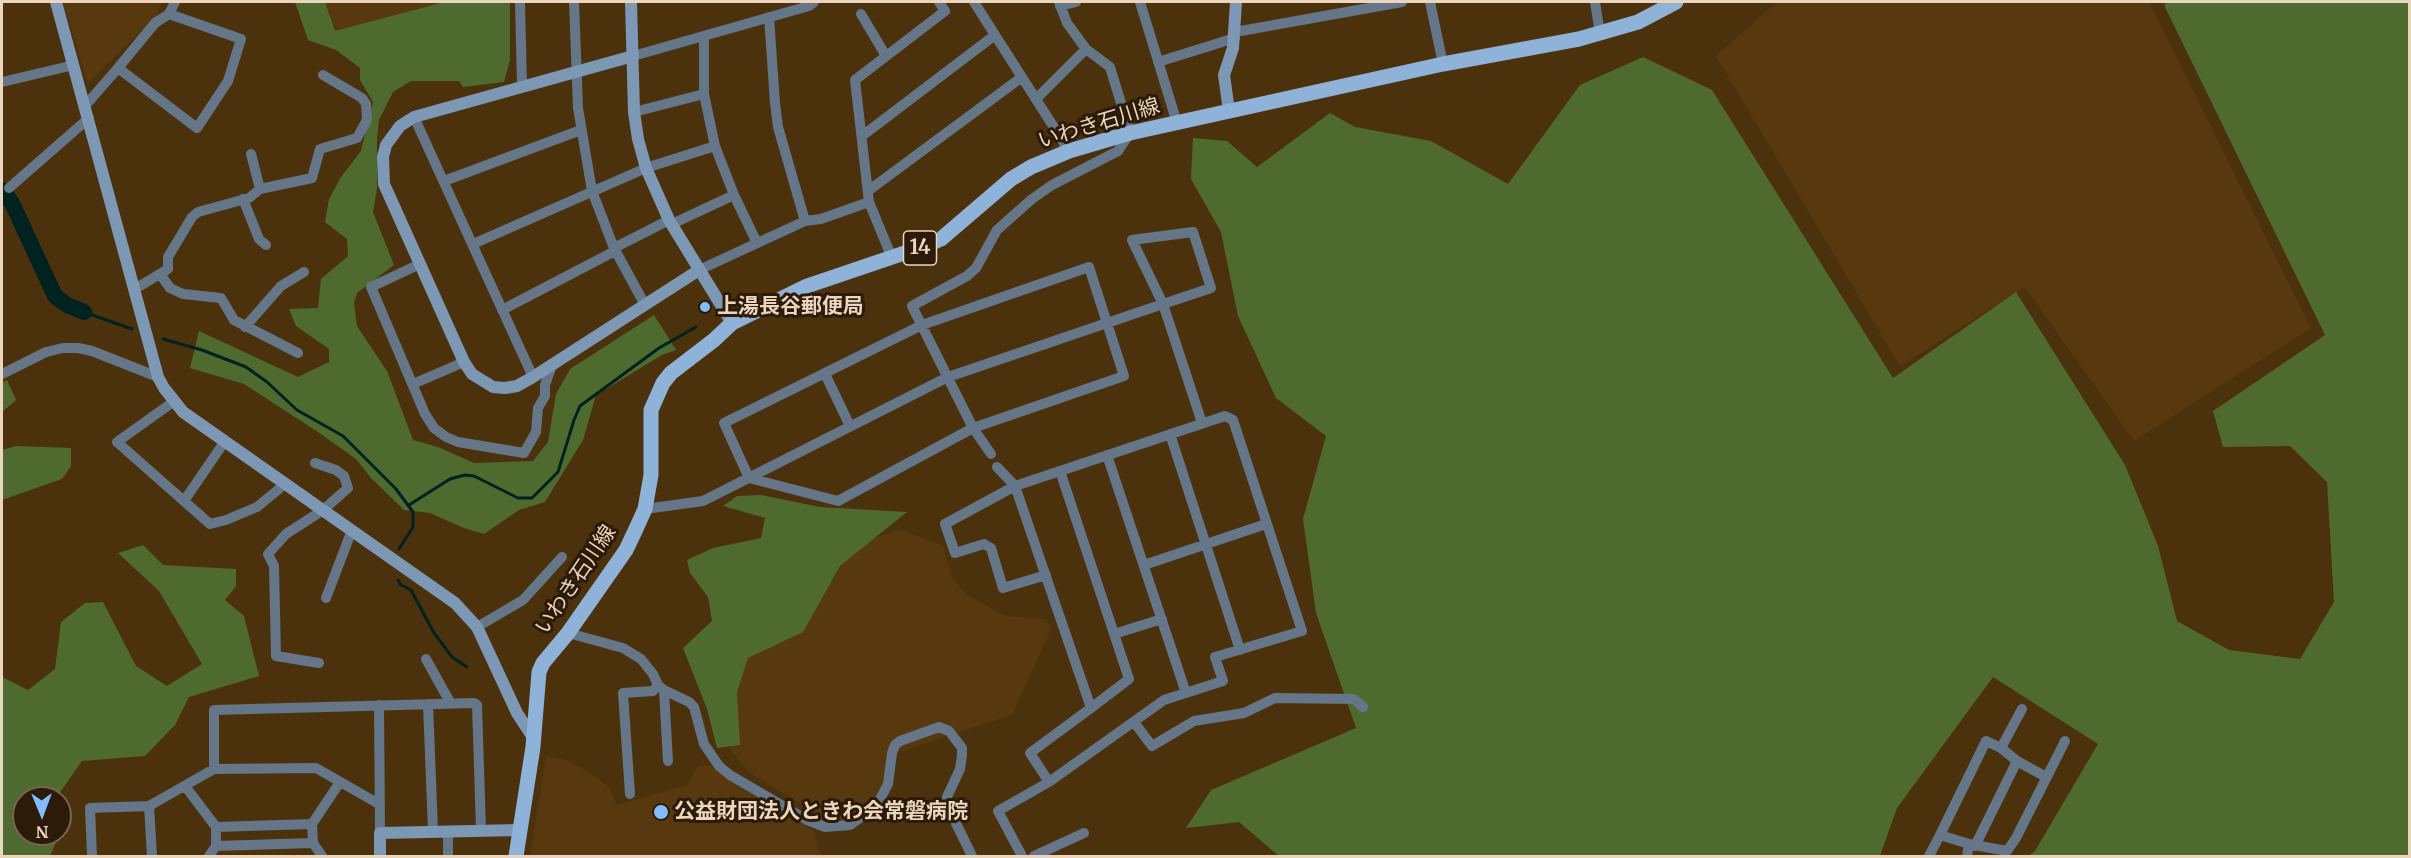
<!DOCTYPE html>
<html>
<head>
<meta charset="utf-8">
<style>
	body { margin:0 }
	#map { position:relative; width:2411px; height:858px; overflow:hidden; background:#4c310d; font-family:Merriweather,serif }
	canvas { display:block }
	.frame { position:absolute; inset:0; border:3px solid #ebd5be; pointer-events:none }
	.north { position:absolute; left:12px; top:786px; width:60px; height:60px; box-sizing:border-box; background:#2b1b08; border:2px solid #786551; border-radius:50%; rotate:179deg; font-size:16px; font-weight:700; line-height:24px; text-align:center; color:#ebd5be }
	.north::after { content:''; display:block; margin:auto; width:21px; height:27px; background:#80bdfa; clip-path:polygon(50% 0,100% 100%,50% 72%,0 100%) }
</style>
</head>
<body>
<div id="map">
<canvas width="2411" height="858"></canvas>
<div class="frame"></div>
<div class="north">N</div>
</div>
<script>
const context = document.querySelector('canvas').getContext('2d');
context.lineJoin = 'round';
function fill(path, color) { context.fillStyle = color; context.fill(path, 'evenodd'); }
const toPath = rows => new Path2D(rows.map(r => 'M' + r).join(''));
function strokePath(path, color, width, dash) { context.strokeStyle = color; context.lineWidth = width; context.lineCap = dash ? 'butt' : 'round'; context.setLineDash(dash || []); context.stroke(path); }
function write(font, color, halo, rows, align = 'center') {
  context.font = font + ' Merriweather,"Noto Sans JP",serif'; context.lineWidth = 6; context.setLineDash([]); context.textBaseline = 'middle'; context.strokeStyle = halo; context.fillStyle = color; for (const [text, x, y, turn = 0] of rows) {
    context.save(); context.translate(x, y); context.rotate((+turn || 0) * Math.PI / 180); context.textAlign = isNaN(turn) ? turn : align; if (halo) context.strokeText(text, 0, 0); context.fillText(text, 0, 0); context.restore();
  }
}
fill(toPath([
	[63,2,161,2,158,14,88,83],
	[316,2,445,2,327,34],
	[1777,2,2149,2,2311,328,2134,441,2025,287,1900,366,1716,56],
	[900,529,943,546,953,579,966,594,1005,616,1046,619,1051,630,1012,715,896,753,874,809,845,826,825,828,811,810,750,773,731,751,720,721,728,667,835,550],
	[546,756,566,760,589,772,609,787,617,805,687,785,698,766,710,765,814,831,821,856,530,856]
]), '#58380e');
fill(toPath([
	[295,2,325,2,335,31,444,2,510,2,510,60,504,82,463,87,459,81,411,81,393,92,379,120,377,140,377,189,373,212,394,265,357,293,354,303,357,326,387,371,413,440,438,447,474,463,533,461,548,442,556,394,570,369,654,315,676,350,662,355,596,395,583,440,545,502,519,510,484,534,464,528,430,513,404,510,371,478,356,459,315,430,244,384,190,368,199,331,298,377,329,362,329,349,296,326,289,309,318,308,321,279,348,256,347,239,325,222,329,199,341,177,361,151,373,102,360,80,360,68,336,50,308,40],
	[2168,2,2409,2,2409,856,2028,856,2035,851,2098,744,1993,677,1897,808,1880,856,1279,856,1239,822,1186,828,1211,790,1356,728,1316,613,1303,519,1326,436,1276,398,1238,316,1221,232,1191,179,1193,138,1227,141,1257,167,1330,113,1355,127,1431,141,1508,184,1580,85,1643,57,1712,90,1893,378,2016,292,2125,465,2158,546,2177,621,2229,650,2300,659,2334,602,2327,482,2290,446,2223,447,2213,411,2325,335,2164,5],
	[7,380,16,400,2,412,2,383],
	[16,446,71,448,71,466,62,479,2,500,2,450],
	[761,495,820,507,907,512,840,566,803,632,748,658,737,692,740,745,717,748,707,709,683,648,712,621,708,597,690,573,687,560,713,548,761,538,765,518,723,506,737,496],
	[143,545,163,565,236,569,236,586,225,600,244,616,259,676,189,697,175,725,145,756,82,761,56,798,24,798,24,834,58,834,58,838,50,856,2,856,2,677,28,690,55,669,61,622,85,603,103,602,136,666,167,686,202,664,159,591,118,553]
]), '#4f6a2f');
strokePath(toPath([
	[84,312,132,329],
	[163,339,202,350,246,367,267,382,297,410,343,436,396,489,413,512,413,527,399,549],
	[409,505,450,479,465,475,474,476,518,498,532,498,558,472,574,420,580,406,659,348,696,327],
	[398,580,401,585,411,590,434,633,452,657,467,667]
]), '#002220', 3);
strokePath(toPath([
	[2,190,12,203,55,296,67,305,84,312]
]), '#002220', 16);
strokePath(toPath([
	[520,2,522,86],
	[574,2,578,108,592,191,614,248,645,305],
	[974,2,1069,151],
	[1140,2,1177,123],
	[1430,2,1443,64],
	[1595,2,1600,34],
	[1060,6,1076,2],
	[169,14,175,2],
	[861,14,886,56],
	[769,17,775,103,778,127,805,221],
	[1235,32,1402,2],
	[704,36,704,94,715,146,734,195,757,243],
	[633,56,809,6,814,2],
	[1158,62,1235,38],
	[2,82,74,65],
	[1036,99,1086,49],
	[85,106,118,68,155,23,169,14,241,39,228,81,197,128,118,68],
	[634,112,704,94],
	[414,117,533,377],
	[862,136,995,35],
	[251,154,260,189],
	[444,181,581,130],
	[9,188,89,118],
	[868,191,1022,77],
	[243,199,259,239,266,245],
	[672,224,734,195],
	[473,244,646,168,715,146],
	[614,248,669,220],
	[892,258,869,202,855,80,945,11,939,2],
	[420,264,371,287,425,414,434,428,446,437,458,442,524,453,536,432,538,408,545,396,545,385,552,365],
	[1089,267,1124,376,973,428,838,501,749,478,724,423,922,325,1089,267],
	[699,270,805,221,821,219,869,202],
	[160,274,170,288,183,294,221,298,234,320,298,353],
	[135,289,168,269,168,257,192,217,198,212,249,198,260,189,312,178,320,149,357,138,367,120,366,104,362,98,323,75],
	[502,310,615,251],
	[245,327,281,286,304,272],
	[2,374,46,352,63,348,78,348,92,351,158,377],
	[825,374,850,426],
	[413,384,464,362],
	[173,402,117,442,210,524,226,520,257,507,285,484],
	[1170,434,1240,650],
	[991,454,973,428,912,306,967,276,976,268,997,230,1032,199,1052,185,1118,151,1130,133,1110,67,1086,49,1067,23,1059,2],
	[1107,455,1186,693],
	[315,463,336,470,344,476,348,488,323,510,286,534,268,554,274,566,276,656,319,663],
	[997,467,1015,486,1091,708,1129,679,1060,471],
	[184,501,225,441],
	[645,509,703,501,948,377,1163,304,1211,288,1193,232,1132,240,1163,304,1202,423],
	[1144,565,1266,524],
	[326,598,352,530],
	[477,627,523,600,562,557],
	[568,633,623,648,641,659,653,674,658,685,664,690,689,702,694,707,704,744,719,766,730,775,807,820,825,827,850,825,876,807,888,784,892,753,895,745,900,741,939,727,949,731,962,748,962,755,960,769,947,797,947,805,972,856],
	[1114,634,1162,619],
	[426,659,451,704],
	[664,690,668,761],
	[428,704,433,831],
	[379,705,380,833],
	[1134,722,1152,746,1194,721,1244,713,1275,698,1354,699,1363,707],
	[2001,748,2022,709],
	[214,769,214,710,474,703,477,705,481,830],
	[2046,777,2017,761,2001,748,1986,741,1940,835,1969,844,2007,851,2016,838,2065,741],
	[1049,782,1030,753,1091,708],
	[185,786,216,827],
	[630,794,623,693,653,691,658,685],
	[149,806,214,769,316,768,379,804],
	[448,831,448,856],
	[216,846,313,843],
	[1975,846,2017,761],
	[92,856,90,808,149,806,152,856],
	[209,856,216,846,216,827,312,824],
	[322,856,313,843,312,824,340,782],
	[1022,856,998,811,1049,782,1164,700,1223,681,1215,657,1302,631,1233,420,1225,416,1015,486,945,524,955,553,984,544,991,548,1003,588,1046,575],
	[1034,856,1084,833],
	[1929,856,1940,835],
	[1967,856,1969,844]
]), '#647688', 10);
strokePath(toPath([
	[56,2,158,377,164,388,183,412,455,603,477,627,517,713,534,739],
	[631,2,634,112,638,139,646,168,669,220,732,323],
	[633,56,414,117,400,126,386,145,383,157,384,184,464,362,472,374,493,387,505,388,517,386,533,377,699,270],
	[1229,111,1224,75,1233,48,1236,2],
	[380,856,380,833,520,830]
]), '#7c98b5', 12);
strokePath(toPath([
	[516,856,533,747,539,672,543,663,568,633,626,550,635,531,645,509,651,475,651,410,663,383,671,373,714,340,732,323,807,286,925,246,941,239,1011,179,1031,167,1069,151,1130,133,1443,64,1579,39,1638,22,1676,2]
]), '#8eb2d8', 15);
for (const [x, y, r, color] of [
	[705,307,6,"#80bdfa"],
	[661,812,8,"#80bdfa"]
]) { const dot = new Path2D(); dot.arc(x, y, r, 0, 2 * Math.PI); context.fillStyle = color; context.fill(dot); strokePath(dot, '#2b1b08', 2); }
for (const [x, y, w] of [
	[920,248,33]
]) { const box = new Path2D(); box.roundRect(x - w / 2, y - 17, w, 34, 4.5); context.fillStyle = '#2b1b08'; context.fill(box); strokePath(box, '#ebd5be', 1.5); }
write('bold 20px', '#ebd5be', null, [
	["14",920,248]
]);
write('21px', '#ebd5be', '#2b1b08', [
	["いわき石川線",1099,124,-17],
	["いわき石川線",576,580,-56]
]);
write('bold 21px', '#ebd5be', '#2b1b08', [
	["上湯長谷郵便局",717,307],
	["公益財団法人ときわ会常磐病院",674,812]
], 'left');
</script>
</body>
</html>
